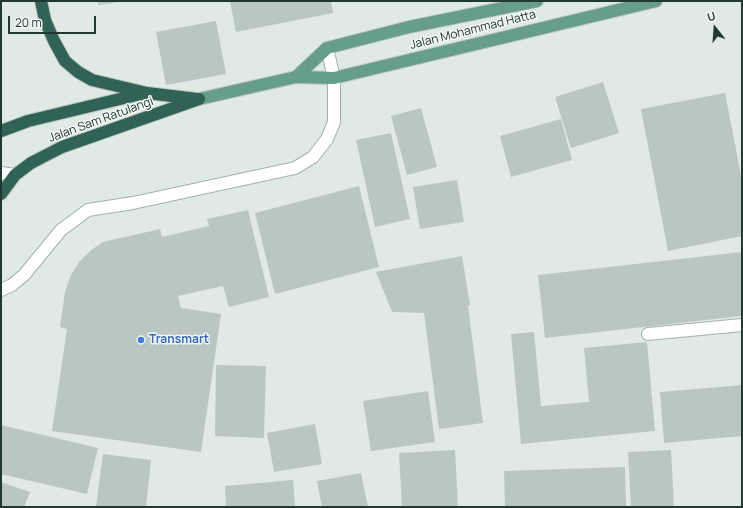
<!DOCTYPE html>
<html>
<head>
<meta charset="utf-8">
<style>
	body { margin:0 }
	#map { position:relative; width:743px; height:508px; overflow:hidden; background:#e0eae5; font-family:Manrope,sans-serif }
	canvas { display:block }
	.frame { position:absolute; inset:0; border:2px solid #223931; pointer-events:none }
	.north { position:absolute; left:695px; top:8px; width:40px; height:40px; -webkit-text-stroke:3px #f0f7f3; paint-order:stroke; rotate:343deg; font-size:11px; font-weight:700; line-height:16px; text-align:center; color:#223931 }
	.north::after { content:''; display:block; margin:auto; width:14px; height:18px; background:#223931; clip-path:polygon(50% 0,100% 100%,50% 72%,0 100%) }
	.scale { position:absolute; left:8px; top:16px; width:88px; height:18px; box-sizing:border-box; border:2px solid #223931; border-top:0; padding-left:5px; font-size:12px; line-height:14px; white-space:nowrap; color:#223931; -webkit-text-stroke:3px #f0f7f3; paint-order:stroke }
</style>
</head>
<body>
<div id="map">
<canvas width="743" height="508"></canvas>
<div class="frame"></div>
<div class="north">U</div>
<div class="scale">20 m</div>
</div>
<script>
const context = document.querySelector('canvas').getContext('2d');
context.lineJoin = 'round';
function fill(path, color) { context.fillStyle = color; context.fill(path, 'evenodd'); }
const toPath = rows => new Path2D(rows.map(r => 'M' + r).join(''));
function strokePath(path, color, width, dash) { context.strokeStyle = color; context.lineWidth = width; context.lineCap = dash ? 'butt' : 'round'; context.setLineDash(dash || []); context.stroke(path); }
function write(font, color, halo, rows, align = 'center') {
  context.font = font + ' Manrope,sans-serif'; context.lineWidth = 3; context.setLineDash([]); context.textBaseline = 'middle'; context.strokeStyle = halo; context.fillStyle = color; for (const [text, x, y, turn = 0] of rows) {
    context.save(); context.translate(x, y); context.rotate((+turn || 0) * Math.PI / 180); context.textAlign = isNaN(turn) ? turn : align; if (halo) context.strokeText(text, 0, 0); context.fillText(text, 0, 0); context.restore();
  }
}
fill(toPath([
	[98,1,120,1,120,2,98,5],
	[230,1,331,1,333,13,236,32],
	[216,21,226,74,166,85,156,32],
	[603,82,619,133,571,148,555,97],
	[725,93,742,180,742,236,668,251,641,109],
	[421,108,437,167,407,175,391,116],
	[561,119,572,160,511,177,500,136],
	[391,133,410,219,375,227,356,140],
	[457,180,464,222,420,229,413,187],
	[359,186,379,267,275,294,255,213],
	[248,210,269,297,229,307,223,286,178,296,181,308,221,314,201,452,52,431,67,329,60,327,65,292,71,275,79,262,90,251,103,242,160,229,162,237,209,226,207,219],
	[742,252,742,316,545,338,538,275],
	[462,256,470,305,468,306,483,423,439,429,424,313,392,312,376,272],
	[534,332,541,406,589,402,584,348,647,342,655,431,521,444,511,334],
	[216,365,266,366,264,438,215,436],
	[742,385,742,436,664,443,660,392],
	[428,391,435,442,371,451,363,401],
	[315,424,322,464,274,472,267,433],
	[1,425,98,448,87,494,1,474],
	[455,450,458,507,402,507,399,453],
	[671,450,674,507,631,507,628,452],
	[103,454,151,460,146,507,96,507],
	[625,467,626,507,505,507,504,471],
	[361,473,368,507,322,507,317,481],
	[293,480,295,507,226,507,225,486],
	[1,482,30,492,24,507,1,507]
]), '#b9c7c0');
const lane = toPath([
	[1,290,12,285,24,275,61,230,88,210,133,203,295,168,313,157,327,139,334,122,334,78,327,48],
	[648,334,742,325]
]);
const street = toPath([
	[1,173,15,175]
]);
const primary = toPath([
	[296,77,327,48,409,27,537,1],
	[199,99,296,77,334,78,656,1]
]);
const highway = toPath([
	[41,1,45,20,54,41,65,61,78,72,92,80,147,93,197,99],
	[1,131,28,121,145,93],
	[1,194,15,175,31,163,62,147,199,99]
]);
strokePath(lane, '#a3b1ab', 14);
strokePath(street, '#a3b1ab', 14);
strokePath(primary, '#bdc4c1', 14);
strokePath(highway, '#bdc4c1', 14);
strokePath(lane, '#fff', 12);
strokePath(street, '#fff', 12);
strokePath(primary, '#679d8b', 12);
strokePath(highway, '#306355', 12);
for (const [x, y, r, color] of [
	[141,340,4,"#3f7fe0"]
]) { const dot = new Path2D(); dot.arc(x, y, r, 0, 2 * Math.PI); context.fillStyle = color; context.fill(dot); strokePath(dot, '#f0f7f3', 1.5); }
write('12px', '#223931', '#f0f7f3', [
	["Jalan Mohammad Hatta",473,30,-14],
	["Jalan Sam Ratulangi",101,120,-20]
]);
write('bold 12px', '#366cbe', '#f0f7f3', [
	["Transmart",149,340]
], 'left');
</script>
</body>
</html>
